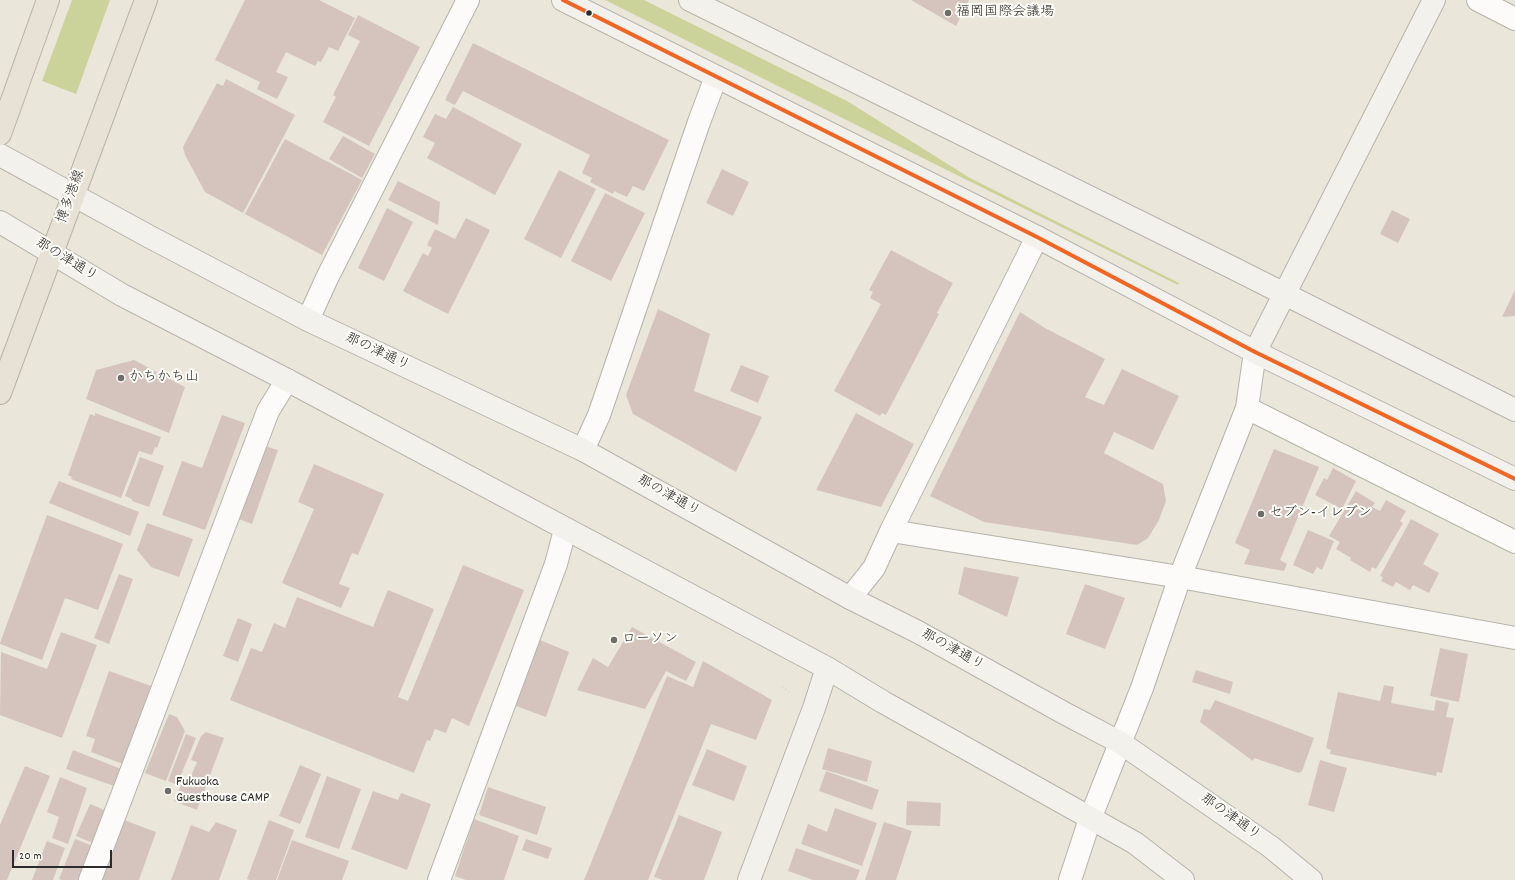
<!DOCTYPE html>
<html>
<head>
<meta charset="utf-8">
<style>
	body { margin:0 }
	#map { position:relative; width:1515px; height:880px; overflow:hidden; background:#eae7da; font-family:Dekko,sans-serif }
	canvas { display:block }
	.scale { position:absolute; left:12px; top:850px; width:100px; height:18px; box-sizing:border-box; border:2px solid #2b2b2b; border-top:0; padding-left:5px; font-size:12px; line-height:14px; white-space:nowrap; color:#2b2b2b; -webkit-text-stroke:3px #fdfcf7; paint-order:stroke }
</style>
</head>
<body>
<div id="map">
<canvas width="1515" height="880"></canvas>
<div class="scale">20 m</div>
</div>
<script>
const context = document.querySelector('canvas').getContext('2d');
context.lineJoin = 'round';
function fill(path, color) { context.fillStyle = color; context.fill(path, 'evenodd'); }
const toPath = rows => new Path2D(rows.map(r => 'M' + r).join(''));
function strokePath(path, color, width, dash) { context.strokeStyle = color; context.lineWidth = width; context.lineCap = dash ? 'butt' : 'round'; context.setLineDash(dash || []); context.stroke(path); }
function write(font, color, halo, rows, align = 'center') {
  context.font = font + ' Dekko,"Klee One",sans-serif'; context.lineWidth = 4; context.setLineDash([]); context.textBaseline = 'middle'; context.strokeStyle = halo; context.fillStyle = color; for (const [text, x, y, turn = 0] of rows) {
    context.save(); context.translate(x, y); context.rotate((+turn || 0) * Math.PI / 180); context.textAlign = isNaN(turn) ? turn : align; if (halo) context.strokeText(text, 0, 0); context.fillText(text, 0, 0); context.restore();
  }
}
fill(toPath([
	[72,0,110,0,76,94,42,81],
	[605,0,644,0,847,101,970,178,1179,283,1178,285]
]), '#cbd39b');
fill(toPath([
	[245,0,319,0,355,18,338,51,329,47,321,62,318,61,315,66,286,52,276,72,288,77,277,99,257,89,260,82,215,60],
	[911,0,969,0,956,26],
	[358,15,420,47,369,146,323,122,336,97,333,95,360,41,348,35],
	[473,43,669,140,644,191,633,186,627,197,614,191,613,194,590,182,592,178,582,173,590,155,463,91,455,105,445,100],
	[226,79,295,115,243,213,205,192,185,155,183,147,217,83,223,86],
	[453,107,522,144,495,195,427,158,435,143,423,137,435,114,446,119],
	[343,136,375,154,362,178,329,159],
	[285,139,362,180,322,255,245,214],
	[722,169,749,182,733,216,706,203],
	[559,170,596,189,561,258,524,239],
	[398,181,440,202,438,225,388,200],
	[605,193,645,213,611,281,571,261],
	[387,208,413,222,384,281,358,268],
	[1392,210,1410,219,1398,243,1380,234],
	[466,218,490,230,448,314,403,291,423,253,428,256,432,248,427,245,435,229,455,239],
	[891,250,953,283,937,313,939,314,886,415,882,413,880,416,834,391,881,304,870,298,873,292,869,290],
	[1515,290,1515,316,1502,317],
	[658,309,710,334,694,391,762,417,736,472,633,414,626,395],
	[1020,312,1045,328,1105,359,1085,397,1104,405,1122,369,1179,396,1153,450,1114,432,1104,453,1163,484,1166,501,1159,520,1148,538,1137,545,984,522,930,496],
	[134,360,185,387,169,433,86,399,96,370],
	[741,365,769,376,758,403,730,391],
	[95,413,161,437,157,448,155,447,152,455,139,451,121,498,71,479,72,477,68,475,90,414,95,416],
	[856,413,914,444,881,507,816,490],
	[222,415,245,423,205,530,162,515,182,461,202,468],
	[265,446,278,450,252,524,239,519],
	[1274,449,1319,467,1280,560,1287,564,1284,571,1244,564,1250,550,1235,543],
	[140,457,164,466,149,507,132,501,132,499,125,496],
	[314,464,384,494,358,555,352,553,339,584,350,588,341,608,282,583,314,509,298,502],
	[1333,468,1356,481,1342,509,1315,495,1324,478,1327,480],
	[59,481,139,512,130,536,49,503],
	[1356,491,1375,503,1372,507,1380,511,1386,500,1406,511,1400,521,1403,523,1376,569,1372,567,1370,572,1350,560,1351,558,1336,549,1340,542,1329,536],
	[47,515,123,544,98,610,65,598,42,660,0,644,0,643],
	[1411,519,1439,534,1423,564,1439,573,1429,593,1413,585,1410,590,1396,582,1393,587,1381,581,1383,577,1380,576],
	[147,523,193,539,179,577,151,567,137,550],
	[1308,530,1334,541,1322,570,1317,567,1313,574,1293,565],
	[463,565,524,590,469,726,452,718,446,733,435,729,430,741,427,740,414,773,230,700,251,648,262,652,274,623,285,628,297,597,373,627,388,590,434,609,398,697,408,701],
	[964,567,1019,577,1007,617,958,594],
	[119,574,133,579,109,644,94,638],
	[1085,584,1125,598,1105,649,1066,634],
	[238,618,252,624,238,662,223,656],
	[632,627,696,662,686,681,666,671,645,709,577,690,593,658,608,667],
	[61,632,97,645,62,738,0,715,1,652,47,669],
	[540,640,569,652,546,717,516,706],
	[1440,648,1468,654,1459,702,1430,696],
	[703,661,772,700,756,740,711,724,648,880,584,880,667,676,693,687],
	[1196,670,1233,682,1230,694,1192,682],
	[109,671,154,687,126,765,91,752,95,739,86,736],
	[1384,685,1394,687,1391,703,1434,711,1436,700,1449,703,1446,717,1454,718,1442,773,1437,772,1436,776,1330,754,1331,750,1326,748,1338,692,1380,701],
	[1215,700,1314,738,1302,771,1299,773,1254,758,1253,761,1200,722,1204,709,1210,710],
	[169,714,177,717,185,731,166,781,145,773],
	[206,732,224,738,197,810,174,801,183,781,188,783,197,762,191,760,201,736],
	[186,734,196,738,177,785,168,781],
	[828,748,872,761,867,782,822,769],
	[707,749,747,766,734,801,692,785],
	[73,750,121,769,114,786,66,769],
	[1320,760,1347,768,1334,812,1308,805],
	[300,765,321,774,300,824,279,816],
	[25,766,50,776,7,880,0,880,0,825],
	[826,771,879,790,872,810,819,791],
	[327,776,361,789,339,849,305,837],
	[60,777,87,788,68,844,52,838,59,817,47,812],
	[488,787,546,807,537,835,479,815],
	[373,791,398,800,401,793,431,804,407,870,351,849],
	[907,801,941,803,940,826,906,825],
	[90,804,109,812,95,844,76,836],
	[835,808,877,823,862,866,801,844,808,824,827,832],
	[679,815,722,832,704,880,663,880,654,877],
	[121,819,156,832,139,880,99,880],
	[474,819,519,836,504,880,466,880,455,876],
	[269,820,294,830,276,880,250,880,247,879],
	[216,822,237,830,219,880,171,880,191,825,209,832],
	[884,822,912,831,896,880,865,880],
	[75,839,96,847,82,880,62,880,59,879],
	[526,839,552,848,548,859,522,850],
	[292,840,349,861,342,880,277,880],
	[47,841,65,848,53,880,32,880],
	[796,848,860,870,856,880,813,880,788,871]
]), '#d4c4bd');
const street = toPath([
	[1478,0,1515,19],
	[308,320,327,278,468,0],
	[1247,408,1515,542],
	[583,450,599,415,699,122,716,77],
	[891,531,1037,237],
	[850,598,874,568,891,531,1180,577,1515,638],
	[90,880,268,411,287,380],
	[439,880,556,564,565,530],
	[1070,880,1090,819,1142,688,1180,577,1247,408,1255,352]
]);
const secondary = toPath([
	[563,0,1037,237,1255,352,1515,479],
	[690,0,1229,266,1515,410],
	[0,155,150,237,308,320,583,450,850,598,918,632,1064,713,1121,743,1271,847,1311,880],
	[0,222,122,295,287,380,827,668,883,702,1135,843,1183,880],
	[1255,352,1434,0],
	[749,880,814,708,827,668]
]);
const primary = toPath([
	[0,134,48,0],
	[0,393,146,0]
]);
strokePath(street, '#b5b3ab', 24);
strokePath(secondary, '#b5b3ab', 24);
strokePath(primary, '#b5b3ab', 24);
strokePath(toPath([
	[782,687,789,692]
]), '#d4d3d0', 2.5, [1, 3]);
strokePath(street, '#fcfbf9', 22);
strokePath(secondary, '#f3f1eb', 22);
strokePath(primary, '#e7e2d5', 22);
strokePath(toPath([
	[563,0,1037,237,1255,352,1515,479]
]), '#f26522', 4);
for (const [x, y, r, color] of [
	[589,13,3.5,"#2b2b2b"],
	[948,13,4,"#6e6d68"],
	[121,378,4,"#6e6d68"],
	[1261,514,4,"#6e6d68"],
	[614,640,4,"#6e6d68"],
	[168,791,4,"#6e6d68"]
]) { const dot = new Path2D(); dot.arc(x, y, r, 0, 2 * Math.PI); context.fillStyle = color; context.fill(dot); strokePath(dot, '#fdfcf7', 1.5); }
write('14px', '#2b2b2b', '#fdfcf7', [
	["福岡国際会議場",956,13],
	["かちかち山",129,378],
	["セブン-イレブン",1269,514],
	["ローソン",622,640],
	["Fukuoka",176,783],
	["Guesthouse CAMP",176,799]
], 'left');
write('14px', '#2b2b2b', '#fdfcf7', [
	["博多港線",72,197,-70],
	["那の津通り",66,261,31],
	["那の津通り",377,353,25],
	["那の津通り",668,497,29],
	["那の津通り",952,651,29],
	["那の津通り",1230,818,35]
]);
</script>
</body>
</html>
